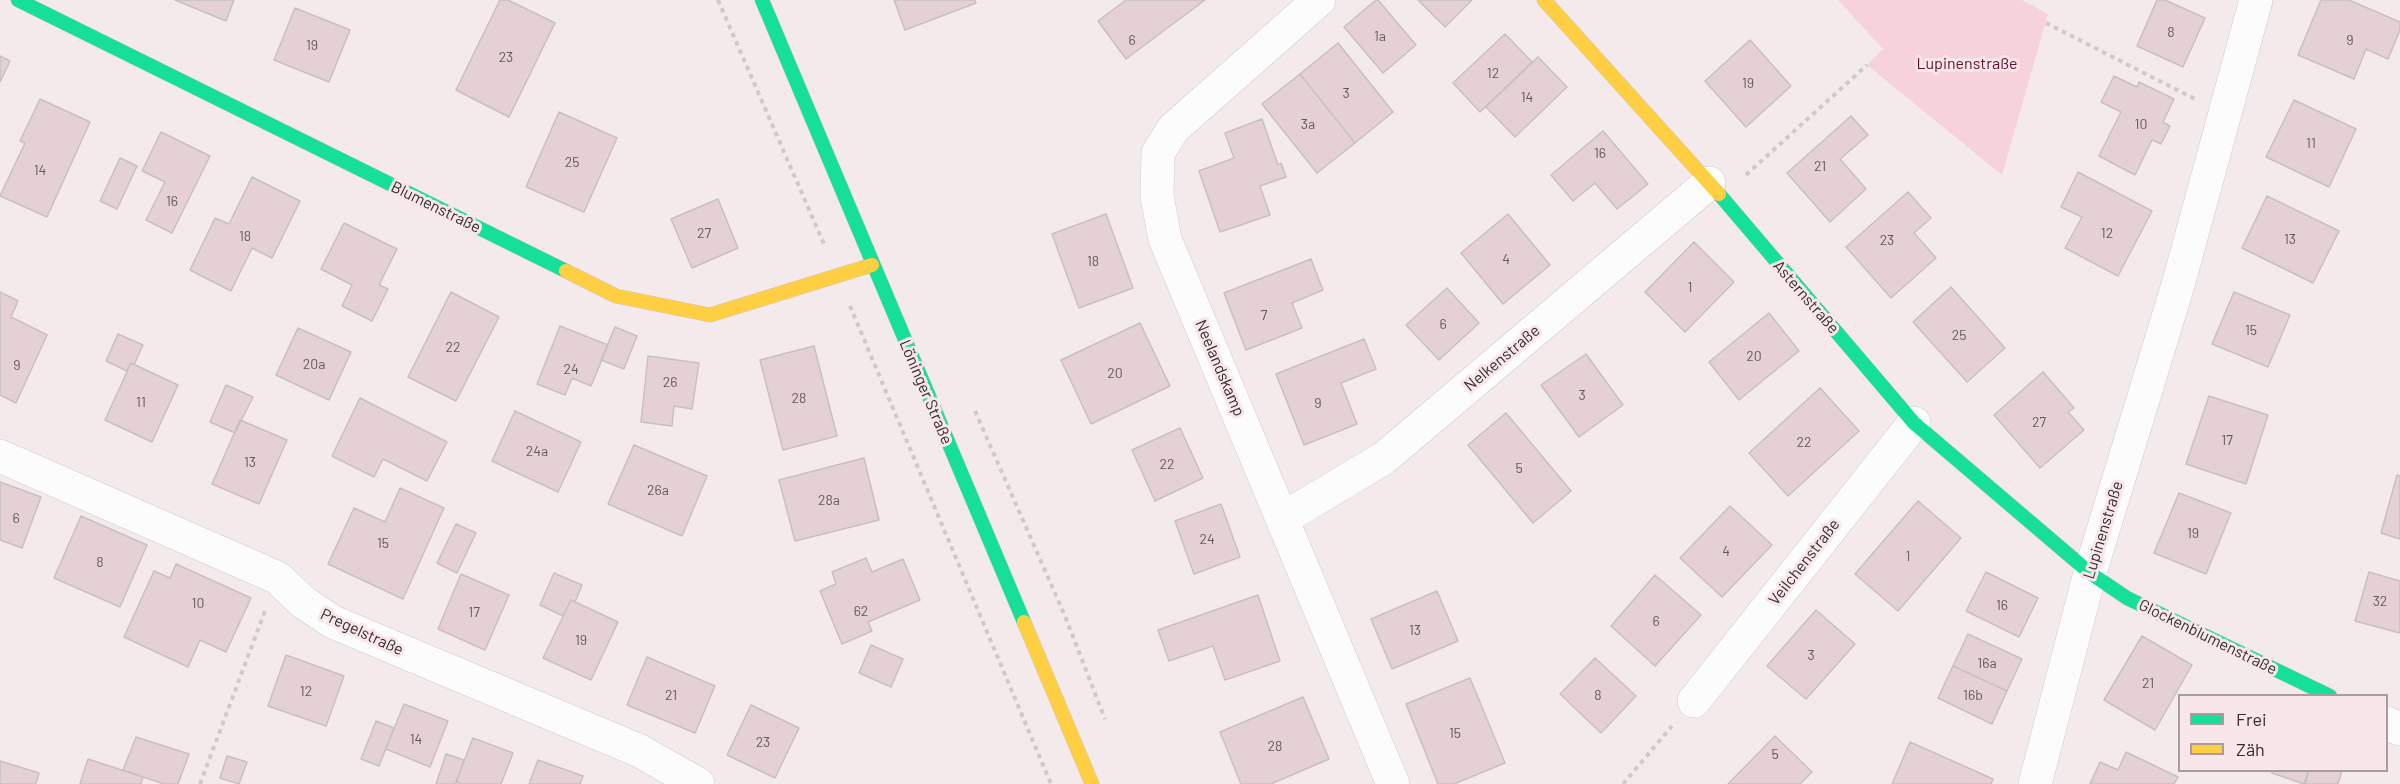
<!DOCTYPE html>
<html>
<head>
<meta charset="utf-8">
<style>
	body { margin:0 }
	#map { position:relative; width:2400px; height:784px; overflow:hidden; background:#f4eaec; font-family:Barlow,sans-serif }
	canvas { display:block }
	.legend { position:absolute; left:2178px; top:694px; width:210px; height:78px; box-sizing:border-box; background:#f8e6ea; border:2px solid #a99c9f; margin:0; padding:8px 10px; list-style:none; font-size:18px; color:#332d2e }
	.legend li { display:flex; align-items:center; gap:12px; height:30px }
	.legend b { width:30px; border:2px solid #a99c9f }
</style>
</head>
<body>
<div id="map">
<canvas width="2400" height="784"></canvas>
<ul class="legend">
<li><b style="height:8px;background:#16e098"></b>Frei</li>
<li><b style="height:8px;background:#ffcf43"></b>Zäh</li>
</ul>
</div>
<script>
const context = document.querySelector('canvas').getContext('2d');
context.lineJoin = 'round';
function fill(path, color) { context.fillStyle = color; context.fill(path, 'evenodd'); }
const toPath = rows => new Path2D(rows.map(r => 'M' + r).join(''));
function strokePath(path, color, width, dash) { context.strokeStyle = color; context.lineWidth = width; context.lineCap = dash ? 'butt' : 'round'; context.setLineDash(dash || []); context.stroke(path); }
function write(font, color, halo, rows, align = 'center') {
  context.font = font + ' Barlow,sans-serif'; context.lineWidth = 6; context.setLineDash([]); context.textBaseline = 'middle'; context.strokeStyle = halo; context.fillStyle = color; for (const [text, x, y, turn = 0] of rows) {
    context.save(); context.translate(x, y); context.rotate((+turn || 0) * Math.PI / 180); context.textAlign = isNaN(turn) ? turn : align; if (halo) context.strokeText(text, 0, 0); context.fillText(text, 0, 0); context.restore();
  }
}
fill(toPath([
	[1838,0,2022,0,2048,14,2002,175,1867,65,1883,49]
]), '#f6d2da');
const building = toPath([
	[175,0,234,0,226,21,175,0],
	[500,0,508,0,555,23,509,117,456,90,500,0],
	[894,0,975,0,976,3,905,30,894,0],
	[1126,0,1205,0,1126,59,1098,21,1126,0],
	[1376,0,1378,0,1416,45,1383,73,1344,27,1376,0],
	[1418,0,1472,0,1445,27,1418,0],
	[2157,0,2165,0,2205,18,2183,67,2137,46,2157,0],
	[2321,0,2349,0,2400,22,2400,30,2388,59,2366,49,2354,79,2298,55,2321,0],
	[295,8,350,30,329,82,274,60,295,8],
	[1505,34,1532,62,1480,112,1453,83,1505,34],
	[1750,40,1791,86,1746,127,1705,81,1750,40],
	[1338,43,1393,112,1355,143,1300,74,1338,43],
	[0,56,10,61,0,82,0,56],
	[1538,57,1567,87,1515,137,1486,107,1538,57],
	[1300,74,1355,143,1317,173,1262,104,1300,74],
	[2114,76,2137,87,2139,82,2174,99,2163,122,2170,126,2161,144,2152,140,2135,175,2099,156,2121,112,2101,102,2114,76],
	[40,99,90,122,47,217,0,196,25,143,20,141,40,99],
	[2294,100,2356,129,2329,187,2266,157,2294,100],
	[559,112,617,138,584,212,526,187,559,112],
	[1851,116,1868,135,1840,159,1866,189,1830,222,1787,173,1851,116],
	[1262,119,1278,165,1281,163,1286,177,1260,186,1270,215,1220,232,1199,171,1234,158,1225,133,1262,119],
	[1603,131,1648,184,1617,209,1595,183,1573,201,1551,175,1603,131],
	[161,132,210,156,172,233,146,220,165,182,142,171,161,132],
	[120,158,137,166,117,209,100,201,120,158],
	[2078,172,2152,211,2118,276,2065,248,2082,217,2061,207,2078,172],
	[252,177,300,201,272,258,252,248,231,291,190,270,215,218,229,224,252,177],
	[1908,192,1931,218,1914,233,1936,258,1891,298,1846,247,1908,192],
	[2267,196,2339,231,2313,283,2242,248,2267,196],
	[718,199,738,248,692,268,671,219,718,199],
	[1106,214,1133,288,1079,308,1052,234,1106,214],
	[1508,214,1550,265,1503,304,1461,253,1508,214],
	[344,223,397,249,379,285,388,289,372,321,342,306,352,285,321,269,344,223],
	[1694,242,1734,282,1685,332,1645,292,1694,242],
	[1311,259,1323,290,1292,303,1302,328,1246,350,1224,293,1311,259],
	[1951,287,2005,348,1967,382,1913,322,1951,287],
	[1447,288,1479,323,1439,360,1406,325,1447,288],
	[0,292,18,301,11,317,47,335,16,403,0,395,0,292],
	[451,292,499,317,456,401,408,377,451,292],
	[2234,292,2290,315,2268,367,2212,344,2234,292],
	[1769,313,1799,351,1739,400,1709,362,1769,313],
	[1140,323,1170,386,1091,424,1061,360,1140,323],
	[560,326,608,345,591,386,572,378,565,395,537,384,560,326],
	[615,327,637,336,624,369,601,360,615,327],
	[298,328,351,352,329,400,276,375,298,328],
	[118,334,143,345,134,365,131,363,127,371,106,361,118,334],
	[1364,339,1376,369,1341,383,1357,424,1304,445,1276,374,1364,339],
	[814,346,837,436,783,450,760,360,814,346],
	[1586,354,1623,405,1579,437,1541,385,1586,354],
	[648,356,699,363,692,409,674,406,672,426,641,422,648,356],
	[131,363,178,385,152,442,105,420,131,363],
	[2043,372,2074,408,2068,412,2084,430,2040,468,1994,415,2043,372],
	[226,385,253,397,235,433,210,422,226,385],
	[1820,388,1859,431,1788,496,1749,453,1820,388],
	[2209,396,2268,415,2246,484,2186,464,2209,396],
	[360,398,447,442,427,481,383,459,374,477,332,456,360,398],
	[515,411,581,442,558,492,492,461,515,411],
	[1506,413,1571,491,1533,523,1468,445,1506,413],
	[240,420,287,440,259,504,212,484,240,420],
	[1180,428,1203,478,1155,501,1132,450,1180,428],
	[634,445,707,476,682,536,608,504,634,445],
	[864,458,879,520,795,541,779,480,864,458],
	[2397,475,2400,476,2400,539,2381,533,2397,475],
	[0,482,41,497,22,548,0,540,0,482],
	[400,488,444,508,403,599,328,564,354,508,385,522,400,488],
	[2179,493,2231,513,2206,574,2154,553,2179,493],
	[1918,501,1961,538,1898,611,1855,574,1918,501],
	[1221,504,1240,557,1194,574,1175,521,1221,504],
	[1730,506,1772,545,1722,597,1680,558,1730,506],
	[81,516,147,545,120,607,54,578,81,516],
	[456,524,476,533,457,573,437,563,456,524],
	[866,558,872,572,903,559,920,600,868,622,872,631,842,644,820,591,836,584,832,572,866,558],
	[176,564,251,598,226,652,200,640,188,667,124,637,154,571,170,578,176,564],
	[1986,572,2038,598,2019,637,1966,611,1986,572],
	[2369,572,2400,581,2400,633,2355,621,2369,572],
	[554,573,582,585,575,602,571,600,563,616,540,605,554,573],
	[461,574,509,595,485,650,438,629,461,574],
	[1655,575,1701,615,1655,666,1611,626,1655,575],
	[1437,591,1458,641,1392,669,1371,619,1437,591],
	[1258,595,1280,661,1225,680,1213,646,1169,661,1158,630,1258,595],
	[571,600,618,622,591,680,543,658,571,600],
	[1816,610,1855,644,1806,699,1767,666,1816,610],
	[1968,634,2022,659,2007,691,1953,666,1968,634],
	[2142,636,2192,665,2155,730,2104,700,2142,636],
	[871,645,903,659,891,687,859,673,871,645],
	[286,655,344,676,326,726,268,706,286,655],
	[647,657,715,686,695,733,627,705,647,657],
	[1595,658,1636,696,1601,733,1560,694,1595,658],
	[1953,666,2007,691,1992,724,1938,698,1953,666],
	[1470,678,1505,763,1454,784,1438,784,1406,704,1470,678],
	[1303,697,1329,759,1271,784,1241,784,1220,732,1303,697],
	[404,704,448,721,430,767,386,749,404,704],
	[751,705,799,728,775,778,727,755,751,705],
	[376,721,394,728,379,766,361,759,376,721],
	[1775,736,1812,772,1800,784,1728,784,1775,736],
	[136,737,189,754,178,784,164,784,123,770,136,737],
	[473,738,513,753,501,784,462,784,456,782,473,738],
	[1910,742,1993,779,1991,784,1892,784,1910,742],
	[2126,752,2178,777,2174,784,2090,784,2100,762,2118,770,2126,752],
	[446,754,464,760,456,784,436,784,446,754],
	[227,756,247,762,239,784,220,778,227,756],
	[88,759,143,777,141,784,80,784,88,759],
	[538,760,583,776,580,784,529,784,538,760],
	[0,761,39,773,36,784,0,784,0,761],
	[2273,770,2309,770,2304,784,2272,773,2273,770],
	[2309,770,2342,770,2338,784,2305,784,2309,770]
]);
fill(building, '#e5d1d5');
strokePath(building, '#c7c0c1', 1.5);
const street = toPath([
	[1319,0,1173,129,1158,153,1157,196,1165,239,1393,784],
	[0,456,278,578,303,602,333,622,640,751,698,784],
	[1284,518,1384,458,1709,183],
	[1694,701,1914,423],
	[2386,723,2400,729],
	[2035,784,2090,573,2178,285,2256,0]
]);
const fast = toPath([
	[18,0,566,271],
	[762,0,1024,622],
	[1719,194,1914,423,2090,573,2127,598,2330,696]
]);
const slow = toPath([
	[1544,0,1719,194],
	[566,271,616,296,710,315,872,265],
	[1024,622,1092,784]
]);
strokePath(street, '#d0c9ca', 34);
strokePath(fast, '#d0c9ca', 15);
strokePath(slow, '#d0c9ca', 15);
strokePath(toPath([
	[718,0,824,244],
	[2046,23,2195,99],
	[1746,175,1867,65],
	[850,306,1051,784],
	[975,411,1065,616,1105,719],
	[200,784,265,611],
	[1623,784,1672,726]
]), '#cecaca', 4, [4.5, 4.5]);
strokePath(street, '#fdfcfc', 33);
strokePath(fast, '#16e098', 14);
strokePath(slow, '#ffcf43', 14);
write('14px', '#61585a', null, [
	["8",2171,32],
	["1a",1380,36],
	["6",1132,40],
	["9",2350,40],
	["19",312,45],
	["23",506,57],
	["12",1493,73],
	["19",1748,83],
	["3",1346,93],
	["14",1527,97],
	["3a",1308,124],
	["10",2141,124],
	["11",2311,143],
	["16",1600,153],
	["25",572,162],
	["21",1820,166],
	["14",40,170],
	["16",172,201],
	["27",704,233],
	["12",2107,233],
	["18",245,236],
	["13",2290,239],
	["23",1887,240],
	["4",1506,259],
	["18",1093,261],
	["1",1690,287],
	["7",1264,315],
	["6",1443,324],
	["15",2251,330],
	["25",1959,335],
	["22",453,347],
	["20",1754,356],
	["20a",314,364],
	["9",17,365],
	["24",571,369],
	["20",1115,373],
	["26",670,382],
	["3",1582,395],
	["28",799,398],
	["11",141,402],
	["9",1318,403],
	["27",2039,422],
	["17",2227,440],
	["22",1804,442],
	["24a",537,451],
	["13",250,462],
	["22",1167,464],
	["5",1519,468],
	["26a",658,490],
	["28a",829,500],
	["6",16,518],
	["19",2193,533],
	["24",1207,539],
	["15",383,543],
	["4",1726,551],
	["1",1908,556],
	["8",100,562],
	["32",2380,601],
	["10",198,603],
	["16",2002,605],
	["62",861,611],
	["17",474,612],
	["6",1656,621],
	["13",1415,630],
	["19",581,640],
	["3",1811,655],
	["16a",1987,663],
	["21",2148,683],
	["12",306,691],
	["21",671,695],
	["8",1598,695],
	["16b",1973,695],
	["15",1455,733],
	["14",416,739],
	["23",763,742],
	["28",1275,746],
	["5",1775,754]
]);
write('16px', '#63102e', '#f8e6ea', [
	["Lupinenstraße",1967,64]
]);
write('16px', '#332d2e', '#f8e6ea', [
	["Blumenstraße",436,207,26],
	["Asternstraße",1806,297,49],
	["Nelkenstraße",1502,358,-40],
	["Neelandskamp",1220,368,67],
	["Löninger Straße",926,392,67],
	["Lupinenstraße",2103,530,-73],
	["Veilchenstraße",1804,562,-52],
	["Pregelstraße",362,632,25],
	["Glockenblumenstraße",2208,637,26]
]);
</script>
</body>
</html>
